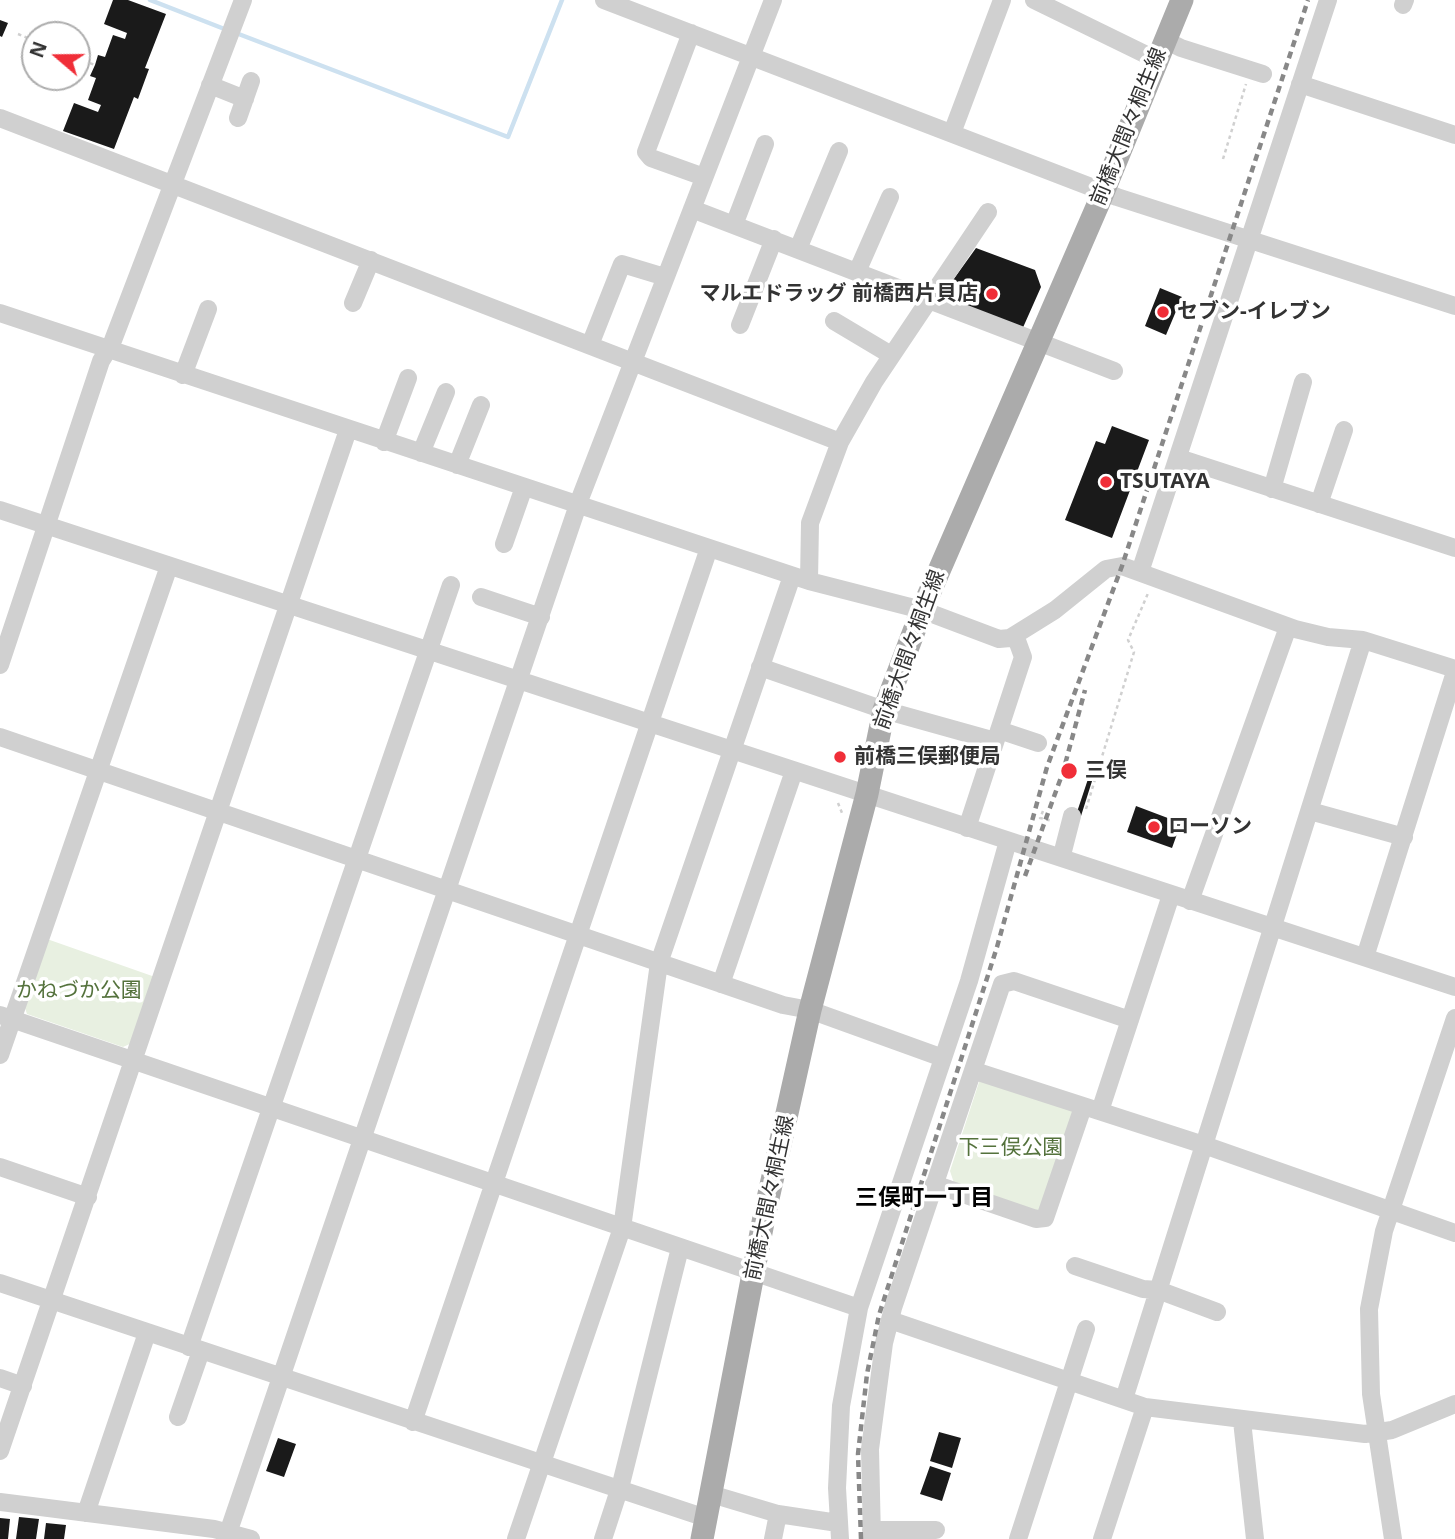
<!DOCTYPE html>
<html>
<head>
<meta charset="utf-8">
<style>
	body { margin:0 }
	#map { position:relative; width:1455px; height:1539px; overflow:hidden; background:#fff; font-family:"Noto Sans",sans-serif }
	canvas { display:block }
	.north { position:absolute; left:21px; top:21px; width:70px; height:70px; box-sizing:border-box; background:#fff; border:2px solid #adadad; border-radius:50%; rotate:290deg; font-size:19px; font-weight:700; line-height:28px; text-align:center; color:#333 }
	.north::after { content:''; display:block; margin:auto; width:24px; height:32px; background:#f02e38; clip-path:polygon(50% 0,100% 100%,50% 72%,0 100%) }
</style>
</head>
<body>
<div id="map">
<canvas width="1455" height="1539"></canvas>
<div class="north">N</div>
</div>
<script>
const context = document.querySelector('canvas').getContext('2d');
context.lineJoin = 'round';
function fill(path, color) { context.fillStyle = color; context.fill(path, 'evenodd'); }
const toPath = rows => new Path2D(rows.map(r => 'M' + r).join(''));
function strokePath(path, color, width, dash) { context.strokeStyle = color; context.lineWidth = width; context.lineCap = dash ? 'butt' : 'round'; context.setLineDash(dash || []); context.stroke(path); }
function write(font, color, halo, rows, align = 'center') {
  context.font = font + ' "Noto Sans","Noto Sans JP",sans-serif'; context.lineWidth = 7; context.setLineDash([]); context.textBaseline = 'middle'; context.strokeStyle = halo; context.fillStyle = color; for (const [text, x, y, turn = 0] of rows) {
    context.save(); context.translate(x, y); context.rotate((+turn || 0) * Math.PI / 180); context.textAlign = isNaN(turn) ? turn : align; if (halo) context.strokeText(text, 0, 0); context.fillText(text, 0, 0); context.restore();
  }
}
fill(toPath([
	[47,939,155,977,132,1043,123,1047,27,1014,24,1005],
	[980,1079,1077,1110,1039,1213,954,1183,950,1171]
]), '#e8f0e1');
strokePath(toPath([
	[150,0,227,30],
	[236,33,508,137,562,0]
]), '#cde1f0', 4.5);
fill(toPath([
	[113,0,128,0,166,14,145,68,149,69,138,99,134,97,114,149,63,131,74,103,98,112,101,105,88,100,96,78,90,76,95,65,98,55,105,57,113,35,125,39,127,33,104,24],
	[0,20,8,23,2,37,0,36],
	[976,248,1035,270,1041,287,1021,332,944,301,953,280],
	[1160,288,1182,297,1166,335,1145,326],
	[1112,426,1149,440,1112,538,1065,520,1096,441,1105,444],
	[1095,758,1099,759,1081,816,1076,815],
	[1136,806,1181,823,1172,848,1127,832],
	[939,1432,961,1438,952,1468,930,1461],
	[278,1438,296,1444,284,1477,266,1471],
	[930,1466,951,1473,942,1501,920,1494],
	[19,1517,39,1519,36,1539,16,1539],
	[0,1518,10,1519,8,1539,0,1539],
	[46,1523,66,1525,64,1539,44,1539]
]), '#1a1a1a');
strokePath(toPath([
	[18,34,35,41],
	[77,58,95,65],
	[1223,159,1246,84],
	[838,803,842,813],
	[1086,809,1134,652,1128,640,1149,591],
	[1043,811,1040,818,1053,821]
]), '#d0d0d0', 2.5, [3.5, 3.5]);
strokePath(toPath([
	[604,0,1117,197,1455,306],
	[1034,0,1157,60],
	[1403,5,1405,0],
	[691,33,646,152,651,158,704,177],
	[1165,40,1181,48,1263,74],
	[1300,84,1455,135],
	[210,85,245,99],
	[0,118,840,442],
	[238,118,251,81],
	[952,133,1002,0],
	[692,209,1114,371],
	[734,225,765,144],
	[798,249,839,151],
	[857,272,890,197],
	[353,303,371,260],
	[0,313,809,581,922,610,999,639,1010,638,1055,610,1106,569,1122,566,1295,629,1328,637,1363,640],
	[834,321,891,355],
	[740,325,774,239],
	[590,345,622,264,665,277],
	[183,375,208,309],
	[384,442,408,378],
	[421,453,446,392],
	[1179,458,1455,548],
	[457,465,481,405],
	[1272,489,1303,382],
	[1319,504,1344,430],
	[0,510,1455,987],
	[504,544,524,487],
	[1140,572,1328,0],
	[809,581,810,523,840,442,874,382,988,212],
	[481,597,541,617],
	[0,665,101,361,112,343,243,0],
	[760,667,884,710,995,741],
	[999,730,1038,743],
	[0,737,783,1005,810,1010,943,1058],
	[1310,811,1404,837],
	[967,828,1023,657,1015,635],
	[1063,851,1072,816],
	[1190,901,1288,627],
	[1365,957,1455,672],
	[721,984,794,771],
	[0,1015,859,1308],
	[0,1055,169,566],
	[975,1071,1204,1145,1455,1233],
	[1100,1111,1171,895],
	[0,1167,88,1197],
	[934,1184,1036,1219,1045,1218,1083,1107],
	[1075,1266,1143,1289,1158,1290,1217,1312],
	[0,1283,706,1518],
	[890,1320,1145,1407,1365,1434,1392,1430,1455,1404],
	[189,1347,451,585],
	[0,1378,23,1386],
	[1124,1399,1363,640,1455,669],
	[178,1417,201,1351],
	[1242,1421,1255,1539],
	[413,1422,709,548],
	[0,1451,348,430],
	[711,1494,778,1514,838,1523],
	[0,1502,214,1529,251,1539],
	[86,1513,147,1333],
	[871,1530,936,1530],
	[226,1539,581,496,773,0],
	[516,1539,622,1228,659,963,792,576],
	[603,1539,621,1484,680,1248],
	[773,1539,778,1514],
	[840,1539,837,1488,841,1406,859,1308,969,981,1008,841],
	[872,1539,870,1449,884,1343,893,1308,1002,984,1014,981,1130,1020],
	[1018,1539,1086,1329],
	[1102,1539,1145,1407],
	[1393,1539,1371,1394,1369,1309,1384,1231,1455,1018]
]), '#d0d0d0', 18);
strokePath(toPath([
	[702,1539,765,1212,810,1010,867,794,884,710,922,610,1100,200,1182,0]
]), '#ababab', 23);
strokePath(toPath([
	[1025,876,1063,772,1085,690],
	[861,1539,858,1454,867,1374,879,1315,997,947,1047,767,1122,566,1308,0]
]), '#888', 4.5, [7, 5]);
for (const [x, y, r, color] of [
	[992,294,7,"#f02e38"],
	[1163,312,7,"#f02e38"],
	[1106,482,7,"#f02e38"],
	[840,757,7,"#f02e38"],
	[1069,771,9,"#f02e38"],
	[1154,827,7,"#f02e38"]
]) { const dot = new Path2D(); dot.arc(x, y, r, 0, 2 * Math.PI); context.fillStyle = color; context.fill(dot); strokePath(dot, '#fff', 2.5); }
write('21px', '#333', '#fff', [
	["前橋大間々桐生線",1129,127,-68],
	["前橋大間々桐生線",910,650,-70],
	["前橋大間々桐生線",770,1198,-78]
]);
write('bold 21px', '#333', '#fff', [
	["マルエドラッグ 前橋西片貝店",978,294,"right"],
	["セブン-イレブン",1177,312],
	["TSUTAYA",1120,482],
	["前橋三俣郵便局",854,757],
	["三俣",1085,771],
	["ローソン",1168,827]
], 'left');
write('21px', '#54723c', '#fff', [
	["かねづか公園",79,991],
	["下三俣公園",1011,1148]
]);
write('bold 23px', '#000', '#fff', [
	["三俣町一丁目",924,1198]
]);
</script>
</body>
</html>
